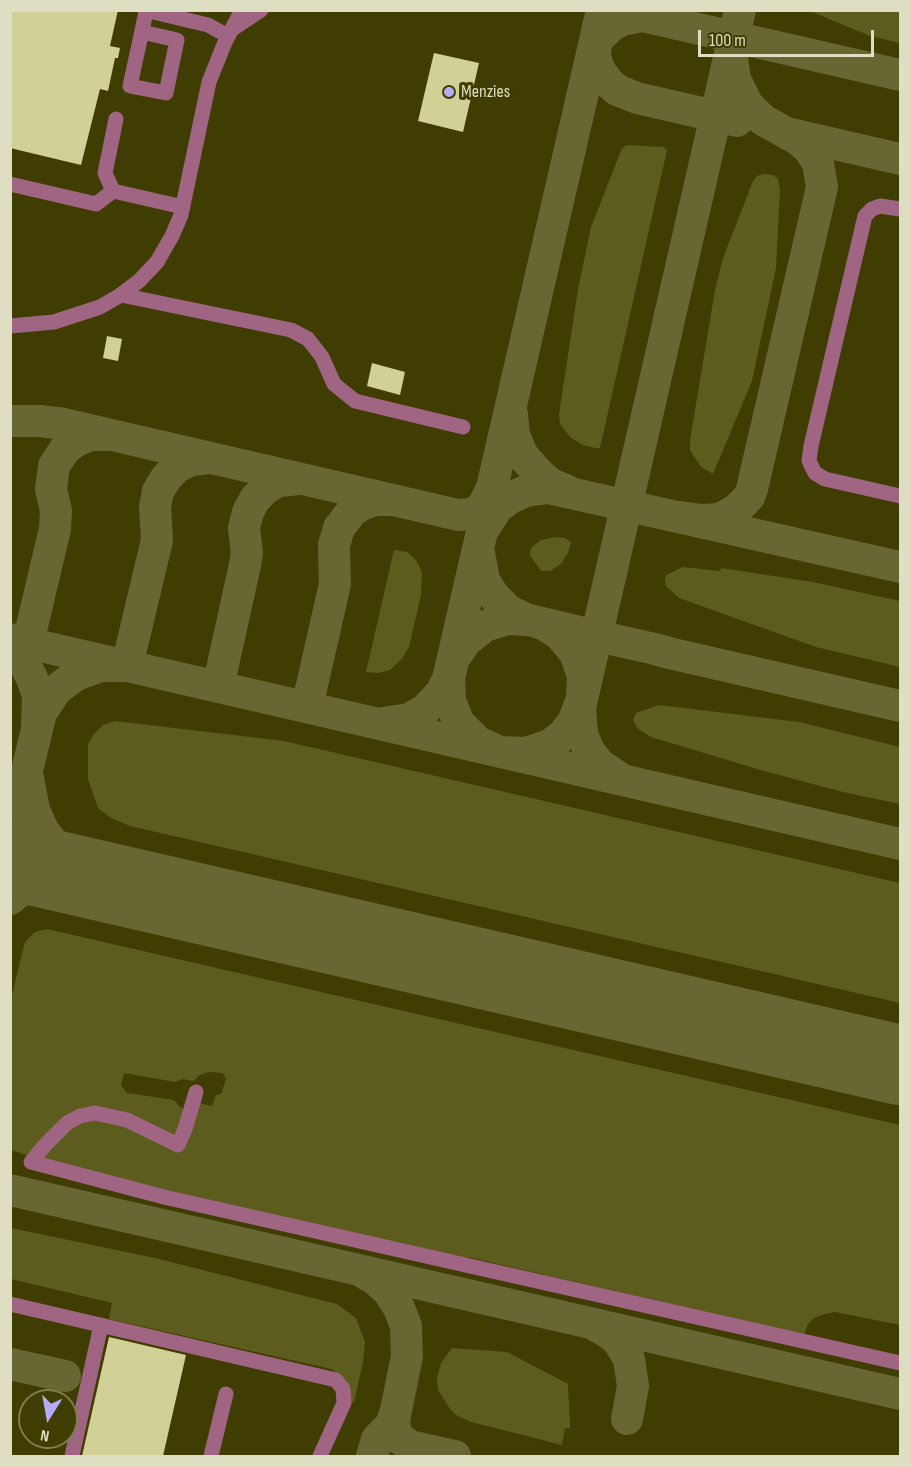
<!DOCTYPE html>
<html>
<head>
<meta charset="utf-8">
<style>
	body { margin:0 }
	#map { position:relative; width:911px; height:1467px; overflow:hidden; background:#3f3d01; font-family:"Sofia Sans Condensed",sans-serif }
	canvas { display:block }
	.frame { position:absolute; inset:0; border:12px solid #dedec2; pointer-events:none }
	.north { position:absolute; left:18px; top:1389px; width:60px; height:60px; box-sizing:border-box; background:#3f3d01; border:2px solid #7f7d4e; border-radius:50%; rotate:191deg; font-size:16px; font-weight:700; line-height:24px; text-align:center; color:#dedec2 }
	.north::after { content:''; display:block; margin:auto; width:21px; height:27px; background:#b4acf9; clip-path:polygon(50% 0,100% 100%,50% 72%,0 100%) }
	.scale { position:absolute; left:698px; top:30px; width:176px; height:27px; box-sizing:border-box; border:3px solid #dedec2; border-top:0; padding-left:8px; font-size:18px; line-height:21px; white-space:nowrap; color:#dedec2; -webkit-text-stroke:4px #3f3d01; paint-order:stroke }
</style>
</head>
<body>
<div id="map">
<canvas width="911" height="1467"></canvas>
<div class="frame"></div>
<div class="north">N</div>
<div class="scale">100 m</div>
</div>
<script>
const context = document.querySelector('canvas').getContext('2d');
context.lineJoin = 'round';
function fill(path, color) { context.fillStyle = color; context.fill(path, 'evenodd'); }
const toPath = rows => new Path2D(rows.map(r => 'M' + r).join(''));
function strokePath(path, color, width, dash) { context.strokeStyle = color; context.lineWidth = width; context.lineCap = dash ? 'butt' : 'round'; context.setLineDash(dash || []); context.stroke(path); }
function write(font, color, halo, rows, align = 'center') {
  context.font = font + ' "Sofia Sans Condensed",sans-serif'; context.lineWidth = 6; context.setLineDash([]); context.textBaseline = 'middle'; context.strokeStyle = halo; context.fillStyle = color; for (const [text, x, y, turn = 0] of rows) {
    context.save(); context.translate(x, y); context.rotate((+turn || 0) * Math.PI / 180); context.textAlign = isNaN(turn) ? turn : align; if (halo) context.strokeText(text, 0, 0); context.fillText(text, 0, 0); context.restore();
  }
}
fill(toPath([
	[810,11,900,11,900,43,870,36],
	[627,145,663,147,667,150,600,448,595,448,583,445,571,438,560,424,559,414,578,289,591,227,622,148],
	[764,174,773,175,778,179,780,190,776,268,752,381,713,474,701,467,690,450,690,440,715,290,723,258,753,181,757,176],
	[555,537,565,538,571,542,568,553,561,564,550,571,541,571,530,555,530,551,532,547,541,540],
	[394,550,407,552,416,560,422,572,421,595,409,647,402,659,390,670,378,673,366,672],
	[683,567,720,571,721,568,813,582,900,601,900,667,816,647,679,598,666,586,665,581,666,575],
	[659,705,799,722,900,747,900,804,843,792,764,771,651,737,638,729,633,720,636,713],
	[115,721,284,741,900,883,900,1003,130,826,111,818,98,808,88,779,88,744,94,734,103,725],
	[47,929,900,1125,900,1325,835,1312,821,1315,813,1319,808,1324,804,1335,468,1257,467,1260,179,1195,41,1159,46,1147,64,1130,77,1122,95,1117,107,1117,123,1123,179,1150,193,1118,195,1106,199,1103,212,1106,216,1095,221,1094,226,1079,223,1073,208,1072,198,1076,194,1081,183,1079,175,1082,124,1073,121,1085,127,1093,174,1100,180,1107,187,1111,183,1127,177,1134,166,1135,121,1115,100,1110,89,1110,66,1120,29,1156,11,1150,10,1003,25,942,35,932],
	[11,1228,155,1258,337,1304,356,1318,365,1342,363,1362,354,1402,351,1402,351,1395,347,1383,343,1377,331,1369,109,1319,112,1303,11,1279],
	[452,1348,507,1352,568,1384,570,1425,570,1428,565,1428,562,1445,471,1422,456,1415,450,1409,438,1390,437,1377,441,1363]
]), '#5d5c1f');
strokePath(toPath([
	[595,44,595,57,600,71,608,82,617,90,637,98,737,121],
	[593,49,600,37,611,26,622,20,642,16,900,75],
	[791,134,900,159],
	[512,414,514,435,523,456,539,474,551,484,566,490],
	[10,421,40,421,64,424,458,515,471,514,482,508,492,488],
	[680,517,702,520,720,519,736,510,749,497,752,489,822,187,818,163,809,149,799,140,763,120,747,104,735,79,732,58],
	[485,527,497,508,510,498,526,491,548,488,900,567],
	[479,553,484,580,493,595,509,611,528,620],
	[534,621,545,625,559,634,575,653,583,676,582,699,573,722,563,735,550,745,526,753,500,752,478,742,459,723,450,701,449,679,453,660,466,641,485,626,507,619,528,620,534,621,597,636,655,649,669,653,900,706],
	[10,639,900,844],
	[28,643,55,529,56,511,51,489,54,466,65,449,76,441,90,435,108,435],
	[10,649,24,663,32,678,38,696,37,724],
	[218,687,245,565,247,553,244,528,248,512,255,499,266,488,279,481,299,479],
	[307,707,335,584,334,545,339,528,352,511,363,504,376,500,390,500],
	[383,723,409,719,425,710,441,693,448,679,602,10],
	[618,777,599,764,589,751,582,734,580,708,740,10],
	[28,778,34,810,43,830,55,846,71,861,90,873,138,889],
	[10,840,41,713,56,690,76,675,101,666,127,666,157,540,155,507,158,491,166,478,177,467,191,460,210,458],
	[10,899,25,887,48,878,64,876,95,879],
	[10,1190,900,1394],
	[364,1273,375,1279,389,1292,399,1308,406,1326,407,1356,394,1420,396,1436,410,1446,455,1456],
	[595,1325,612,1335,619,1342,629,1359,633,1386,627,1419],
	[10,1364,65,1376],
	[372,1456,377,1439,391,1425,395,1413]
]), '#686633', 32);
strokePath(toPath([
	[10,860,900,1065]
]), '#686633', 80);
fill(toPath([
	[10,10,118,10,110,46,120,48,118,58,115,58,108,91,100,89,81,165,10,148],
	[434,53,479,63,463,132,418,121],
	[107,336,122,339,118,361,103,358],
	[372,363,405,372,400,395,367,386],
	[109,1337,186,1355,163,1456,82,1456]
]), '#d0d097');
strokePath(toPath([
	[145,10,208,25,228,36],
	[234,28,261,10],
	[142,32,177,40,166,93,130,86,146,12],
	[10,184,96,204,113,191,183,207],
	[113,191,105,173,116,119],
	[900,209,880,206,872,209,865,216,811,446,809,461,815,473,825,479,900,496],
	[121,295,291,330,308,339,322,357,334,384,355,401,463,427],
	[10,326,54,322,100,307,119,296,139,281,157,262,172,236,181,215,209,82,225,42,242,10],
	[196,1092,185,1129,178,1145,127,1120,95,1113,80,1116,67,1123,45,1145,31,1162,164,1197,900,1363],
	[10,1304,336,1380,343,1389,344,1403,320,1456],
	[72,1456,101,1325],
	[211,1456,226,1394]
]), '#9f6583', 15);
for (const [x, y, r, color] of [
	[449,92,6,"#b4acf9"]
]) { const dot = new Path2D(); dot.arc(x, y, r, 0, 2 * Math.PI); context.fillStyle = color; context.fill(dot); strokePath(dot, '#3f3d01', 2); }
write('18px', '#dedec2', '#3f3d01', [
	["Menzies",461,92]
], 'left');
</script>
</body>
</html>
